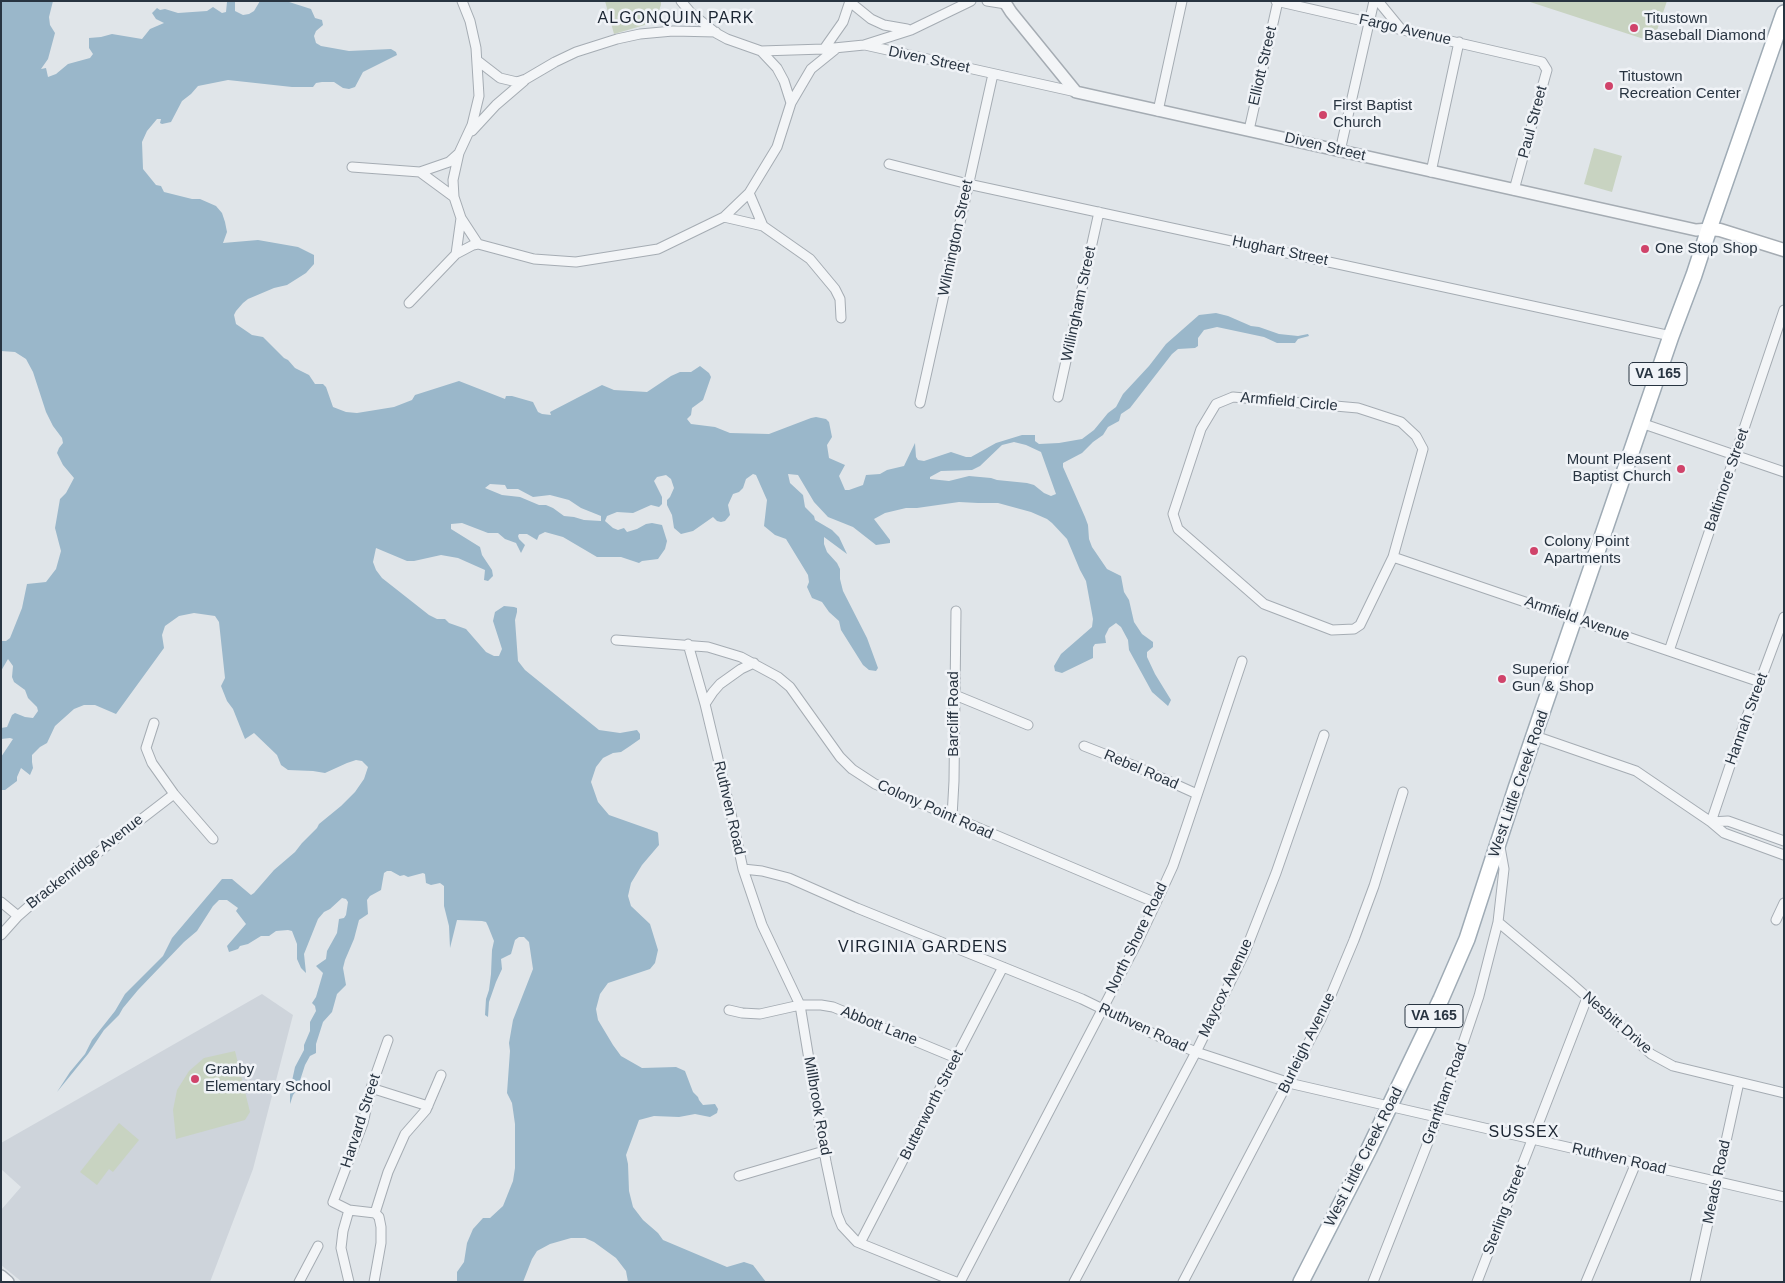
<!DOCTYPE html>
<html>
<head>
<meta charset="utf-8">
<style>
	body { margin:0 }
	#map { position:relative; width:1785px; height:1283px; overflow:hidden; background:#e0e5e9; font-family:Helvetica,sans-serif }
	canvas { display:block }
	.frame { position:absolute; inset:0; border:2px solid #283441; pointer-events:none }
</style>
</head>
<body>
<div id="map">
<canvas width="1785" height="1283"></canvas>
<div class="frame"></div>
</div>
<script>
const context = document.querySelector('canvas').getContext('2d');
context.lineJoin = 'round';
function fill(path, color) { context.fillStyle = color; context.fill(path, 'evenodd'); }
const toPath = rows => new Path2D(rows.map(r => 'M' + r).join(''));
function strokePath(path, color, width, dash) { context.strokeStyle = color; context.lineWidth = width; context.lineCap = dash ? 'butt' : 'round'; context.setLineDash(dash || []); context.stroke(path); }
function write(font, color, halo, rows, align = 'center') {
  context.font = font + ' Helvetica,sans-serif'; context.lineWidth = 5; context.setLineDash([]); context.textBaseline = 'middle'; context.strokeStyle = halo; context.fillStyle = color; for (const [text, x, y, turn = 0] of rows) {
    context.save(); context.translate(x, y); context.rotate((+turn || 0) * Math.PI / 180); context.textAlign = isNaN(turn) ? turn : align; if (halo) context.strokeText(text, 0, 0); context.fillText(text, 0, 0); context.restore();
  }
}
fill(toPath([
	[262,994,293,1015,253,1169,210,1282,22,1282,1,1265,1,1210,21,1187,1,1169,1,1143]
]), '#ced4db');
fill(toPath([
	[605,1,661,1,661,5,657,16,648,24,614,34],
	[1527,1,1667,1,1653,42],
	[1594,148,1622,156,1612,192,1584,184],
	[235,1051,250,1112,245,1120,176,1139,173,1110,177,1090,189,1071,204,1058],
	[119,1123,139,1140,113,1172,109,1169,97,1185,80,1172]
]), '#c8d3c1');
fill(toPath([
	[1,1,53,1,49,17,50,25,55,33,48,59,41,69,46,68,48,77,56,74,68,64,90,58,93,54,89,48,89,38,101,37,112,34,142,39,150,29,164,23,156,19,152,13,157,8,160,10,165,9,178,13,207,11,213,7,222,13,226,12,227,2,229,1,235,2,235,11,243,15,249,14,254,11,260,1,286,1,311,9,315,18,322,20,323,25,316,31,314,36,316,43,321,46,349,51,391,49,396,52,397,55,363,72,355,87,349,89,343,88,334,82,322,82,316,83,313,87,292,87,228,80,198,86,191,94,182,101,171,122,162,124,160,123,161,119,157,119,147,131,142,142,143,169,156,185,161,186,164,192,192,199,200,199,216,206,222,213,225,222,227,232,223,243,258,240,298,247,314,255,314,264,306,273,287,285,274,288,248,299,243,303,236,311,234,315,236,324,252,335,263,337,284,358,288,360,295,368,309,375,315,384,323,384,326,387,333,407,346,412,357,413,394,407,412,400,415,395,459,381,505,399,506,396,512,396,533,402,538,412,542,414,551,415,550,412,602,385,614,390,647,392,671,376,680,372,691,372,700,366,709,373,711,377,703,400,692,408,691,415,687,419,691,424,715,427,730,433,769,434,811,418,816,417,826,419,829,422,832,437,827,445,829,458,845,465,839,476,845,490,849,490,863,485,866,475,880,474,887,470,904,466,915,443,916,457,918,460,924,461,951,452,966,457,971,457,996,443,1022,435,1035,435,1035,441,1039,444,1059,443,1082,439,1094,430,1108,413,1116,407,1123,394,1149,366,1166,344,1199,315,1216,313,1228,316,1251,326,1259,327,1279,334,1298,336,1308,334,1309,336,1298,339,1295,343,1277,343,1264,337,1217,327,1204,330,1198,338,1198,346,1195,348,1178,349,1172,354,1130,408,1121,414,1119,421,1108,427,1103,435,1093,442,1082,453,1063,463,1063,467,1085,517,1088,525,1089,539,1092,547,1107,569,1121,576,1124,592,1129,600,1134,622,1142,634,1153,642,1153,647,1147,652,1147,657,1155,674,1171,700,1168,706,1152,692,1129,650,1128,640,1121,627,1116,623,1109,628,1105,636,1106,643,1095,644,1093,647,1093,658,1062,673,1055,671,1054,666,1061,654,1092,627,1093,619,1086,581,1080,570,1067,539,1052,523,1047,519,1031,512,998,503,978,503,959,502,917,508,906,508,885,513,874,519,890,540,890,543,876,545,853,527,828,517,814,502,798,475,788,474,790,483,803,495,805,507,814,516,815,520,832,530,839,537,847,554,824,537,824,544,827,552,837,563,840,569,840,579,843,591,867,638,878,668,876,671,869,670,863,665,841,630,839,621,829,612,822,602,812,598,807,587,809,582,808,575,786,539,775,535,764,526,767,500,756,475,753,474,746,479,743,488,739,492,733,494,728,505,730,515,725,521,721,522,717,521,713,517,693,531,681,534,674,528,672,515,667,505,667,500,670,497,674,488,671,479,666,475,657,477,654,481,662,497,662,504,659,507,651,505,633,513,617,512,607,516,605,521,613,528,618,530,624,528,627,532,637,529,646,524,652,523,662,525,667,541,665,549,658,559,642,561,639,563,621,557,597,557,563,537,545,532,539,535,537,540,527,534,519,534,518,536,519,539,525,545,521,553,516,543,505,539,498,533,488,533,462,523,451,524,451,529,480,547,482,555,492,570,493,576,488,581,484,580,485,570,458,558,441,555,414,561,407,561,376,548,373,562,376,570,382,578,429,615,437,619,445,619,449,623,466,629,486,652,494,656,499,656,502,649,493,621,495,612,504,606,514,607,517,608,517,612,515,620,518,661,525,670,599,730,620,733,637,730,640,734,640,739,630,746,621,752,613,753,603,758,596,767,591,782,598,802,609,815,657,832,658,833,659,845,642,865,631,883,628,896,631,906,650,924,658,950,655,963,650,969,608,983,600,994,596,1009,598,1020,613,1045,621,1056,642,1068,676,1067,685,1071,693,1092,698,1097,699,1100,703,1105,715,1104,718,1109,717,1113,710,1117,695,1114,679,1117,654,1116,639,1120,626,1155,628,1164,629,1191,633,1207,643,1220,658,1233,663,1240,727,1267,744,1262,753,1265,766,1282,628,1282,626,1271,616,1258,594,1242,585,1238,571,1238,550,1244,537,1251,532,1259,523,1282,457,1282,457,1272,464,1262,467,1243,473,1229,483,1218,490,1218,503,1206,513,1181,515,1168,515,1124,512,1103,507,1093,510,1051,509,1043,513,1020,533,969,529,942,524,937,519,937,515,940,511,954,501,959,502,969,496,982,489,1002,488,1017,485,1015,486,999,489,990,491,974,492,950,494,941,488,926,486,922,482,921,457,920,450,948,449,926,444,906,444,886,440,883,431,885,426,883,425,874,423,873,408,877,404,875,400,876,391,871,387,871,384,873,381,890,370,896,367,900,368,914,359,920,354,939,345,960,343,968,346,985,337,994,332,1012,323,1022,316,1044,316,1053,310,1056,305,1065,297,1090,293,1095,290,1104,290,1090,295,1067,304,1050,304,1045,310,1031,310,1022,316,1011,315,1006,312,1003,316,997,323,973,316,966,326,959,327,951,337,933,339,919,344,918,346,915,348,902,346,899,342,898,330,909,324,912,318,919,304,954,306,973,301,968,297,959,297,944,292,931,288,930,276,931,269,936,261,936,248,944,240,946,238,949,229,952,227,946,246,924,236,911,238,908,227,900,219,900,213,906,197,931,184,942,138,990,123,1008,119,1015,104,1030,88,1054,57,1092,70,1072,85,1054,92,1040,115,1011,125,994,163,956,172,938,222,879,232,879,251,895,254,893,274,870,295,852,302,843,317,828,319,824,341,806,355,792,364,779,368,767,362,761,356,760,347,763,325,773,313,771,288,770,281,765,277,755,254,733,245,739,233,709,227,701,221,686,225,678,219,622,215,616,194,613,179,616,165,626,162,635,164,648,116,714,95,705,84,705,74,709,55,726,47,743,40,747,32,755,32,762,33,768,30,775,21,768,17,777,17,781,5,790,1,790,1,757,13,739,10,738,1,739,1,728,7,727,12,715,15,713,25,717,33,718,38,711,37,707,28,698,25,690,14,682,12,677,13,666,8,659,1,671,1,641,6,641,10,638,22,608,27,584,46,582,56,569,61,551,55,528,60,499,66,493,74,478,63,465,57,453,59,448,63,443,62,438,53,426,46,412,33,372,26,359,15,352,1,351],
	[1014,442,1026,445,1041,452,1056,494,1051,496,1044,493,1034,485,1027,483,997,480,991,478,969,476,949,481,930,479,930,477,941,471,972,470,980,466,1002,445],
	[490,484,505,485,507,489,518,489,533,497,550,495,569,500,581,508,601,516,601,521,584,520,574,517,564,516,553,508,546,505,539,505,520,497,502,495,485,488]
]), '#9ab7ca');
const minor = toPath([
	[462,1,470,21,476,48,479,96,472,125,459,153,453,180,454,197,461,218,478,244,534,259,576,262,658,249,724,217,749,193,777,147,791,103,811,69,837,48],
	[681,1,691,13,716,33,727,39,761,51,824,49,864,45,911,30,971,1],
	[987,1,1006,4],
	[1276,1,1542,62,1547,70,1545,77,1514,190],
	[1378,1,1401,29],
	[850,2,871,19,884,25,907,29],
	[865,45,1076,92],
	[824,49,843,22,850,1],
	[761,51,777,68,784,81,791,103],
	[478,61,500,78,517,82,526,79,555,62,576,52,617,39,640,34,673,31,716,32],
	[1158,111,1182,1],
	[1249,130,1278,1],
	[472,131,496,105,524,81],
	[1340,151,1374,1],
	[889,164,968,184,1671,336],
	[352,167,420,172,449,162,459,153],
	[420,172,454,197],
	[1431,172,1459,42],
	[749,193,763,226,810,259,835,289,840,299,841,318],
	[724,217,763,226],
	[456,254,473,245,478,244],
	[409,303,456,254,461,218],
	[1058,397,1099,212],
	[1233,397,1358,408,1401,422,1416,436,1423,449,1393,557,1360,625,1354,629,1332,630,1264,604,1178,529,1173,514,1201,429,1216,404,1233,397],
	[920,403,993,74],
	[1641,423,1784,472],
	[1393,557,1760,682],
	[616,640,708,647,741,657,778,677,790,687,840,757,852,769,875,784,1156,903],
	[688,644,705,704,730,809,743,869,762,871,789,878,857,908,1082,999,1160,1037,1196,1052,1293,1084,1784,1197],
	[1669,651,1784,310],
	[955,695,1028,725],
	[705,704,713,692,720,684,741,669,754,663],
	[154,723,146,748,152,763,174,794,213,839],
	[1535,736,1636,771,1711,822,1743,727,1784,617],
	[1084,746,1135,766,1197,794],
	[952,817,954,781,956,611],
	[1784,841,1728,821,1711,822,1724,833,1784,855],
	[743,869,762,925,800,1005,826,1162,837,1214,842,1226,857,1242,956,1282],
	[1,902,18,916],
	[1776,920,1784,903],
	[1498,922,1571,983,1651,1054,1673,1066,1784,1093],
	[1,935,18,916,34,902,174,794],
	[729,1010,742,1013,760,1014,800,1005,821,1005,833,1007,956,1058],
	[371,1088,428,1106],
	[739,1176,824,1151],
	[349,1210,375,1213,388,1172,405,1134,426,1110,441,1075],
	[860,1243,1003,967],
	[299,1282,318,1246],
	[349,1282,341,1248,343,1231,349,1210,333,1202,363,1123,371,1088,388,1040],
	[374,1282,381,1243,381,1227,379,1217,375,1213],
	[960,1282,1137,943,1156,903,1173,866,1185,831,1242,661],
	[1074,1282,1196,1052,1245,952,1276,873,1324,735],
	[1183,1282,1321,1019,1354,940,1374,886,1403,792],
	[1373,1282,1438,1117,1479,996,1498,922,1504,869,1500,847],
	[1477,1282,1587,998],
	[1586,1282,1636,1163],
	[1695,1282,1739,1082]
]);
const tertiary = toPath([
	[1004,1,1011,12,1076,92,1696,230,1709,229],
	[1,1276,8,1282]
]);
const secondary = toPath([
	[1709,229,1720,230,1784,250]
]);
const primary = toPath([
	[1301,1282,1369,1149,1441,999,1467,939,1516,788,1671,336,1694,275,1709,229,1784,13]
]);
strokePath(minor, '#a5acb3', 11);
strokePath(tertiary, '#a5acb3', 14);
strokePath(secondary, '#a5acb3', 15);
strokePath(primary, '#9fabb5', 18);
strokePath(minor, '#f3f5f7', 9);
strokePath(tertiary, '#f3f5f7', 11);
strokePath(secondary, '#fff', 12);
strokePath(primary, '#fff', 15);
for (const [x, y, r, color] of [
	[1634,28,5,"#d0436a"],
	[1609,86,5,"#d0436a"],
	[1323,115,5,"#d0436a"],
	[1645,249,5,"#d0436a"],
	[1681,469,5,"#d0436a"],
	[1534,551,5,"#d0436a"],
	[1502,679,5,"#d0436a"],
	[195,1079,5,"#d0436a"]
]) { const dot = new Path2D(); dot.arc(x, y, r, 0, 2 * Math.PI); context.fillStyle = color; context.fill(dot); strokePath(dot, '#f0f3f7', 2); }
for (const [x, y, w] of [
	[1658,374,58],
	[1434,1016,58]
]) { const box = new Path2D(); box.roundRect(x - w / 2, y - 11.5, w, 23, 4); context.fillStyle = '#f0f3f7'; context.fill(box); strokePath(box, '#283441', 1); }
write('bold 14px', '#283441', null, [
	["VA 165",1658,374],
	["VA 165",1434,1016]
]);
write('15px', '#283441', '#f0f3f7', [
	["Titustown",1644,19],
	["Baseball Diamond",1644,36],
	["Titustown",1619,77],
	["Recreation Center",1619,94],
	["First Baptist",1333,106],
	["Church",1333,123],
	["One Stop Shop",1655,249],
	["Mount Pleasent",1671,460,"right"],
	["Baptist Church",1671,477,"right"],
	["Colony Point",1544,542],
	["Apartments",1544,559],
	["Superior",1512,670],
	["Gun & Shop",1512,687],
	["Granby",205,1070],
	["Elementary School",205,1087]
], 'left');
write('15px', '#283441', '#f0f3f7', [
	["Fargo Avenue",1405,30,13],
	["Diven Street",929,60,12],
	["Elliott Street",1263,66,-77],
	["Paul Street",1533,122,-75],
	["Diven Street",1325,147,13],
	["Wilmington Street",956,238,-78],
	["Hughart Street",1280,251,12],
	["Willingham Street",1079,304,-78],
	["Armfield Circle",1289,402,5],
	["Baltimore Street",1727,480,-71],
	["Armfield Avenue",1577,619,19],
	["Barcliff Road",954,714,-90],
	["Hannah Street",1747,719,-70],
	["Rebel Road",1141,770,23],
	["West Little Creek Road",1519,784,-71],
	["Ruthven Road",729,808,77],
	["Colony Point Road",935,810,24],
	["Brackenridge Avenue",85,862,-38],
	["North Shore Road",1137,938,-64],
	["Maycox Avenue",1226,988,-65],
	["Nesbitt Drive",1617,1023,41],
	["Abbott Lane",879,1026,22],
	["Ruthven Road",1143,1028,25],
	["Burleigh Avenue",1307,1043,-64],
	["Grantham Road",1445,1094,-70],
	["Butterworth Street",932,1105,-63],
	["Millbrook Road",817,1106,80],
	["Harvard Street",361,1121,-72],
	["West Little Creek Road",1364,1157,-63],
	["Ruthven Road",1619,1159,13],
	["Meads Road",1717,1182,-78],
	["Sterling Street",1505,1210,-69]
]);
context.letterSpacing = '1px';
write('16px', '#1b2532', '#f0f3f7', [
	["ALGONQUIN PARK",676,19],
	["VIRGINIA GARDENS",923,948],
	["SUSSEX",1524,1133]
]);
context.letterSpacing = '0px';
</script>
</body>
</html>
